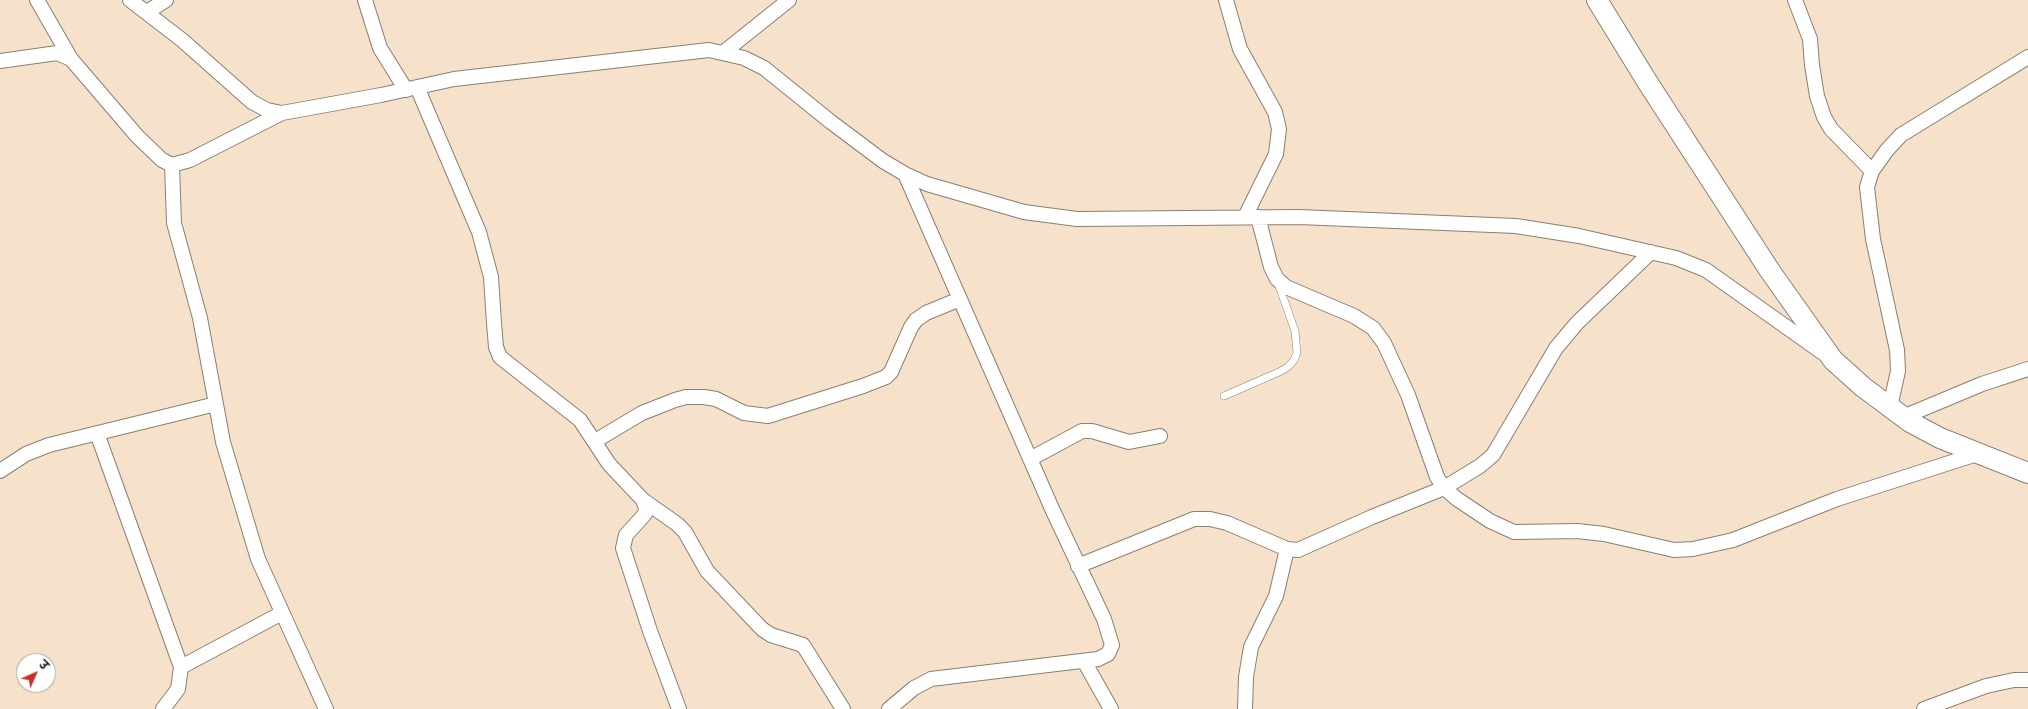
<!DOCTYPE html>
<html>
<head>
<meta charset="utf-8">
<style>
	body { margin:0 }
	#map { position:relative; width:2028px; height:709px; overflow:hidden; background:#f6e2ca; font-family:"Playpen Sans","Playpen Sans Deva",sans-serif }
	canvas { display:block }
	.north { position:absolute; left:16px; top:653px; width:40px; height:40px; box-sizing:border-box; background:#fff; border:1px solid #a4a4a4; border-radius:50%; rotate:45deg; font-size:11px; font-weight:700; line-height:16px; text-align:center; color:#1c1c1c }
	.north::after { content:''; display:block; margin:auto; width:14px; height:18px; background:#c8321e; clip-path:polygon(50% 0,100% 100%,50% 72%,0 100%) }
</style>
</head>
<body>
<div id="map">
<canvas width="2028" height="709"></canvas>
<div class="north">उ</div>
</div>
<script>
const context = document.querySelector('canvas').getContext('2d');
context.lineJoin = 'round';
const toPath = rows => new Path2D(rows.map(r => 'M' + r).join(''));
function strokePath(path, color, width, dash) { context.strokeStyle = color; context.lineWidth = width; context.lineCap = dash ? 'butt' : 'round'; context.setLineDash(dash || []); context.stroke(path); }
const lane = toPath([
	[1224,396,1279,372,1288,367,1294,360,1297,353,1295,331,1278,283]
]);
const street = toPath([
	[37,0,71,59],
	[130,0,182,40,252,102,267,110,282,113,381,95,454,79,709,50,744,58,764,68,831,122,883,161,905,174,927,184,1024,212,1077,219,1299,217,1516,226,1579,236,1676,258,1706,270,1823,353],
	[365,0,380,48,406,90],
	[1226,0,1240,49,1275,112,1279,129,1276,154,1245,217],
	[1795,0,1810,39,1812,65,1817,96,1824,117,1831,129,1872,171],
	[147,12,166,0],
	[724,52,789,0],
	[0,61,57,53,71,59,137,136,162,160,172,165,190,160,282,113],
	[417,87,479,232,491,277,494,323,496,347,500,357,580,420,609,464,643,500,646,508,645,514,626,535,623,548,650,631,679,709],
	[172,165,174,223,200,318,223,442,258,559,326,709],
	[1258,217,1271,267,1277,279,1286,287,1354,316,1373,328,1384,343,1408,395,1437,477,1444,488,1457,499,1490,521,1514,532,1577,531,1604,534,1674,550,1693,549,1733,540,1837,499,1977,454],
	[1890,407,1898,371,1897,350,1873,239,1867,187,1872,171,1887,150,1901,135,2028,57],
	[1903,417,1982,384,2028,369],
	[97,433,181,667,178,689,163,709],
	[595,441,642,413,675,400,686,397,704,397,716,399,744,413,768,416,863,386,886,377,891,372,911,327,916,320,926,313,960,299],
	[1030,459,1082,431,1092,431,1129,442,1160,436],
	[0,471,26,454,49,445,216,404],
	[643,500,677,524,685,532,707,571,762,629,771,635,803,645,843,709],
	[1078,566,1194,519,1210,519,1227,523,1287,549,1298,550,1372,517,1444,488,1480,466,1493,455,1556,348,1577,323,1651,252],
	[1084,661,1111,709],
	[181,667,282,613],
	[889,709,914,688,931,679,1098,659,1108,654,1112,645,1104,619,1053,511,905,174],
	[1245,709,1246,677,1251,647,1276,596,1287,549],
	[1924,709,1986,686,2014,680,2028,680]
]);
const secondary = toPath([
	[1597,0,1648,83,1770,271,1833,360,1863,387,1910,422,1940,438,2028,473]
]);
strokePath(lane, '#897f73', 8);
strokePath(street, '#897f73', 16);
strokePath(secondary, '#897f73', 22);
strokePath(lane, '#fff', 7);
strokePath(street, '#fff', 14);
strokePath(secondary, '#fff', 20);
</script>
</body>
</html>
